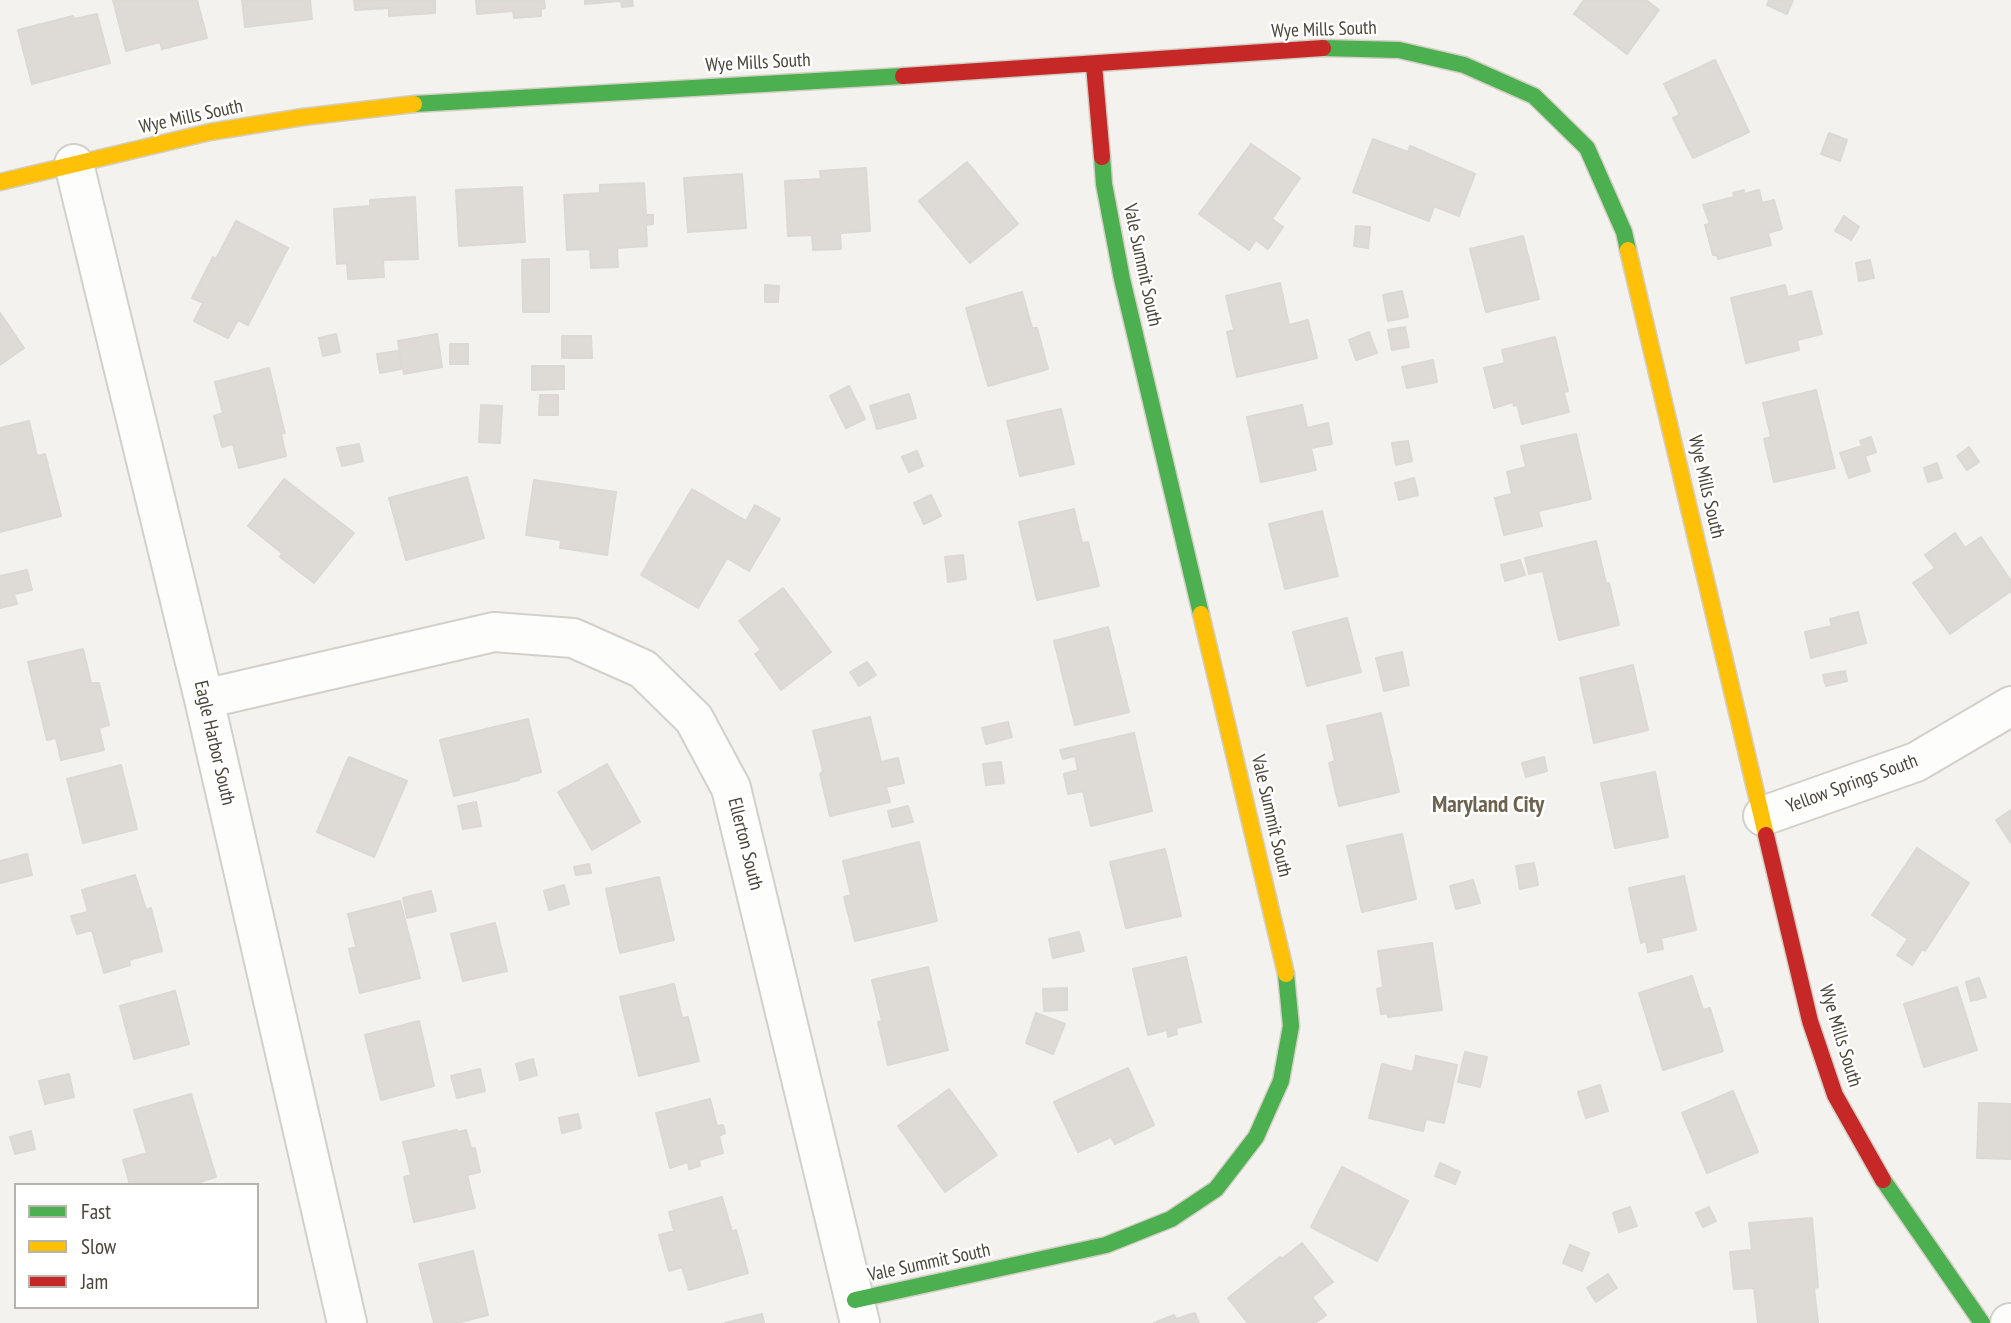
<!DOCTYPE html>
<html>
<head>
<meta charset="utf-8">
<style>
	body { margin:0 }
	#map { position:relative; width:2011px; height:1323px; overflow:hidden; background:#f4f2ee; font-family:"PT Sans Narrow",sans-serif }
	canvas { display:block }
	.legend { position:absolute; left:14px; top:1183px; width:245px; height:126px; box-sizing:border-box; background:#fff; border:2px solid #b7b4b0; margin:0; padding:9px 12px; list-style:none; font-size:21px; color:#4b4439 }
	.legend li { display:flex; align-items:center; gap:14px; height:35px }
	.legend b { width:35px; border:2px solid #b7b4b0 }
</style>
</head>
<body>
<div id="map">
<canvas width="2011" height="1323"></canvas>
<ul class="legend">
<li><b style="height:9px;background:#4caf50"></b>Fast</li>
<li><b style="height:9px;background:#ffc107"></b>Slow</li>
<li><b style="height:9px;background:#c62828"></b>Jam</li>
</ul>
</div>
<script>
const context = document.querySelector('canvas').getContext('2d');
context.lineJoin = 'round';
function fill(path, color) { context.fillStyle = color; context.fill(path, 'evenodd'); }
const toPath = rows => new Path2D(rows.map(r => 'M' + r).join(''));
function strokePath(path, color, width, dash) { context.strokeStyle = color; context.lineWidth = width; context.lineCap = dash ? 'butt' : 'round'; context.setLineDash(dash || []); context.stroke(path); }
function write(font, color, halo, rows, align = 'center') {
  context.font = font + ' "PT Sans Narrow",sans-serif'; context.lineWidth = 5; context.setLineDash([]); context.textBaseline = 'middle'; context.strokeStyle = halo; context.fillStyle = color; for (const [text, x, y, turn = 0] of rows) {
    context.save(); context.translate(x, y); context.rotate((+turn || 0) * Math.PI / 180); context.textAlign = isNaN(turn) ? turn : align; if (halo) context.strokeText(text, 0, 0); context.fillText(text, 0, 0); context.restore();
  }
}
const building = toPath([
	[113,0,197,0,207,38,162,49,160,42,126,51,113,0],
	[242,0,310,0,312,19,245,27,242,0],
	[354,0,435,0,435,13,389,16,389,8,355,10,354,0],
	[476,0,544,0,545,8,541,9,541,16,514,18,513,11,477,14,476,0],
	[585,0,632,0,633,6,622,7,621,1,585,4,585,0],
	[1584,0,1646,0,1659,10,1627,54,1574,14,1584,0],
	[1769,0,1793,0,1787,14,1767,5,1769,0],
	[97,14,110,63,32,84,18,30,73,16,74,19,97,14],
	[1715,60,1749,132,1693,158,1673,118,1680,115,1664,84,1715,60],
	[1829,133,1847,140,1840,161,1821,154,1829,133],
	[1373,139,1408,152,1410,146,1475,174,1459,216,1434,206,1429,221,1353,192,1373,139],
	[1251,144,1300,178,1272,219,1283,227,1268,249,1256,240,1249,250,1199,214,1251,144],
	[967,162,1018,224,970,263,919,201,967,162],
	[866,168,870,231,840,233,841,249,813,250,812,235,788,236,785,181,821,179,820,171,866,168],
	[742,174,746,228,688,232,684,178,742,174],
	[644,183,646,215,653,215,653,224,646,225,647,246,617,248,618,267,591,268,590,249,567,250,564,195,600,193,600,185,644,183],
	[522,187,525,242,459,246,456,190,522,187],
	[1744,190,1744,194,1759,190,1762,203,1774,200,1782,229,1768,233,1771,245,1718,259,1717,255,1713,255,1705,225,1710,224,1703,205,1734,197,1733,193,1744,190],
	[415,197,418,259,383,260,384,277,348,279,347,263,337,264,334,209,370,206,370,200,415,197],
	[1844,216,1859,227,1851,240,1835,231,1844,216],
	[236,221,288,248,248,325,238,320,228,338,194,321,203,303,192,298,212,259,213,257,216,259,236,221],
	[1356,226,1370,227,1368,248,1354,246,1356,226],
	[1523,236,1539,299,1486,312,1470,249,1523,236],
	[549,259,549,312,523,312,522,260,549,259],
	[1870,260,1874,278,1859,281,1856,263,1870,260],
	[1280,283,1289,325,1308,320,1317,358,1237,377,1227,332,1234,330,1226,296,1280,283],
	[765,285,779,286,778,302,765,302,765,285],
	[1785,285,1788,297,1811,291,1822,334,1797,340,1799,350,1746,363,1731,298,1785,285],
	[1402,291,1408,317,1388,321,1383,295,1402,291],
	[1022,292,1032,328,1037,328,1048,369,988,386,966,308,1022,292],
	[0,313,24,348,0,365,0,313],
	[1405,327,1409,347,1392,350,1388,330,1405,327],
	[1369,332,1377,353,1356,360,1349,340,1369,332],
	[336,334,340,352,323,356,319,338,336,334],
	[437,334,442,367,404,374,398,341,437,334],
	[562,336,591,336,592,358,562,358,562,336],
	[1555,337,1568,391,1564,392,1569,412,1522,424,1517,404,1514,406,1513,402,1494,408,1484,368,1505,363,1502,350,1555,337],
	[450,344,468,344,468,364,450,364,450,344],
	[398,351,401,369,380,373,377,354,398,351],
	[1433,360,1437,382,1407,388,1402,367,1433,360],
	[532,366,564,366,564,389,532,390,532,366],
	[269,368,284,430,285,433,281,434,286,456,239,468,233,444,222,447,214,416,223,413,215,382,269,368],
	[849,386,865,419,846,428,830,396,849,386],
	[1816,390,1835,468,1774,482,1764,439,1771,437,1763,403,1816,390],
	[909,394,916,418,877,429,870,406,909,394],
	[540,395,558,395,558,415,539,415,540,395],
	[481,405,502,406,500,443,479,442,481,405],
	[1302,405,1307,428,1328,423,1332,444,1311,448,1316,470,1261,482,1247,417,1302,405],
	[1061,409,1074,464,1020,476,1007,421,1061,409],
	[29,421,37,456,45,454,61,516,0,532,0,428,29,421],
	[1576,434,1591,499,1538,511,1542,526,1504,535,1495,498,1512,494,1507,472,1526,467,1521,446,1576,434],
	[1871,437,1876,452,1865,456,1870,471,1849,478,1840,453,1862,446,1860,441,1871,437],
	[1408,441,1412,461,1396,465,1392,443,1408,441],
	[359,444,363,461,342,466,337,448,359,444],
	[1969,447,1979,462,1967,470,1957,456,1969,447],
	[917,451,923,466,909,472,902,457,917,451],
	[1937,463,1942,478,1928,482,1924,468,1937,463],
	[467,477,484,538,406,560,389,498,467,477],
	[1414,478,1418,495,1399,500,1395,483,1414,478],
	[284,479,354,533,314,583,280,557,282,553,248,526,284,479],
	[534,480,616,492,607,555,562,548,560,548,561,540,526,535,534,480],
	[692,489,746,521,755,505,780,519,749,571,727,558,698,608,641,575,692,489],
	[931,495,941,516,924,524,914,503,931,495],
	[1074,509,1082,543,1088,542,1099,586,1037,600,1019,522,1074,509],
	[1322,511,1338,576,1285,589,1269,524,1322,511],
	[1955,533,1965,548,1981,537,2011,581,2011,591,1950,634,1913,583,1935,568,1925,555,1955,533],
	[1596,541,1606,583,1609,583,1619,625,1559,640,1543,571,1529,574,1525,558,1596,541],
	[963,555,966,579,948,582,945,557,963,555],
	[1520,560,1525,575,1505,581,1501,565,1520,560],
	[27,570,32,590,14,594,17,604,0,608,0,576,27,570],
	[783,588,831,652,781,690,755,654,761,650,739,621,783,588],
	[1858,612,1866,643,1811,658,1805,632,1832,626,1830,619,1858,612],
	[1347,618,1361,672,1307,686,1293,632,1347,618],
	[1108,627,1129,712,1075,725,1054,641,1108,627],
	[83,649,91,683,99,683,109,725,99,728,104,750,61,760,56,738,47,740,28,662,83,649],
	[1402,652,1409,685,1384,691,1376,658,1402,652],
	[867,662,876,675,859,686,850,672,867,662],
	[1633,665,1648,730,1594,743,1580,678,1633,665],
	[1845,671,1847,681,1826,686,1823,675,1845,671],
	[1381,713,1399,792,1339,806,1329,763,1335,761,1327,726,1381,713],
	[870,717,881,762,898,758,904,783,886,787,890,802,830,816,820,774,823,771,813,731,870,717],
	[528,719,541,772,519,778,519,780,454,796,440,740,528,719],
	[1008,722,1012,737,986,744,982,728,1008,722],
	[1134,733,1152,811,1091,826,1083,791,1068,794,1064,774,1078,770,1075,756,1063,759,1060,750,1134,733],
	[349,757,407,781,374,857,317,832,349,757],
	[1544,757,1547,771,1526,777,1522,763,1544,757],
	[1001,762,1004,783,986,785,983,764,1001,762],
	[607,764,640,822,592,850,558,792,607,764],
	[121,765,137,829,83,843,67,779,121,765],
	[1655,772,1668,837,1615,848,1601,783,1655,772],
	[476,802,481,826,463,829,458,806,476,802],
	[908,806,913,822,892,827,888,811,908,806],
	[2011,810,2011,843,1996,820,2011,810],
	[1402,834,1416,899,1362,912,1347,846,1402,834],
	[919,842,937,921,855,941,844,897,851,895,843,861,919,842],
	[1917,848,1969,883,1925,951,1922,949,1912,965,1897,955,1908,939,1872,915,1917,848],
	[1165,849,1181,916,1126,928,1110,862,1165,849],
	[27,854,32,875,0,883,0,861,27,854],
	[1534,863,1538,885,1520,889,1516,866,1534,863],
	[589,864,591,873,576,875,574,867,589,864],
	[135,875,146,910,151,908,162,951,129,960,130,965,104,973,92,930,77,934,71,916,88,912,82,890,135,875],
	[1684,876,1696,930,1661,938,1663,949,1648,952,1646,941,1641,943,1629,888,1684,876],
	[659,877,674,940,620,953,606,889,659,877],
	[1473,880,1480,903,1456,909,1450,886,1473,880],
	[564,885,569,904,549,910,544,891,564,885],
	[431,891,436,911,407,918,403,898,431,891],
	[400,901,420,978,360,993,349,949,356,947,348,914,400,901],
	[495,923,507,971,463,981,451,934,495,923],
	[1079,932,1084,951,1053,958,1049,939,1079,932],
	[1432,943,1442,1010,1388,1017,1387,1013,1381,1014,1377,989,1383,987,1378,951,1432,943],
	[1186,957,1201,1022,1176,1028,1177,1034,1168,1037,1167,1030,1148,1035,1133,969,1186,957],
	[928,967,948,1050,888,1065,878,1022,882,1021,872,980,928,967],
	[1692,976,1703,1010,1710,1008,1723,1051,1663,1070,1639,993,1692,976],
	[1979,978,1986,997,1971,1001,1966,982,1979,978],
	[674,984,682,1018,688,1017,699,1061,639,1076,620,997,674,984],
	[1957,987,1977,1050,1924,1067,1904,1004,1957,987],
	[1067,988,1067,1010,1044,1011,1043,989,1067,988],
	[175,991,189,1044,134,1059,120,1006,175,991],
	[1036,1013,1065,1024,1053,1054,1026,1043,1036,1013],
	[419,1021,434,1086,381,1100,365,1035,419,1021],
	[1465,1052,1487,1057,1480,1087,1458,1082,1465,1052],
	[1416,1056,1457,1065,1444,1123,1426,1119,1423,1131,1369,1118,1382,1064,1413,1072,1416,1056],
	[533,1059,537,1075,520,1080,516,1064,533,1059],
	[1128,1068,1154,1125,1115,1144,1111,1137,1078,1152,1054,1102,1128,1068],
	[480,1069,485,1091,457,1098,451,1076,480,1069],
	[69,1074,74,1097,45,1104,39,1081,69,1074],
	[1600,1085,1608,1111,1586,1118,1578,1092,1600,1085],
	[949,1089,997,1155,945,1192,898,1126,949,1089],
	[1733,1091,1758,1152,1707,1173,1682,1113,1733,1091],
	[191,1094,216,1177,190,1185,130,1185,123,1160,147,1153,134,1110,191,1094],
	[710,1099,717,1126,723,1125,725,1133,719,1136,723,1153,699,1160,700,1166,689,1169,688,1162,670,1168,656,1113,710,1099],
	[1979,1103,2011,1104,2011,1159,1977,1158,1979,1103],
	[578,1114,581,1128,562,1133,559,1118,578,1114],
	[457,1130,458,1132,466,1130,471,1148,475,1148,480,1172,467,1175,475,1208,414,1222,404,1177,411,1175,403,1142,457,1130],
	[31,1131,35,1149,15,1154,10,1137,31,1131],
	[1440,1163,1460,1172,1455,1184,1435,1176,1440,1163],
	[1342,1167,1408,1201,1377,1261,1311,1227,1342,1167],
	[722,1197,732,1232,736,1230,748,1273,689,1290,682,1267,669,1271,659,1235,674,1231,669,1212,722,1197],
	[1630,1207,1637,1226,1619,1232,1613,1213,1630,1207],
	[1709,1207,1716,1221,1703,1227,1696,1213,1709,1207],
	[1812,1218,1818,1287,1814,1288,1818,1323,1758,1323,1754,1288,1734,1289,1730,1252,1752,1250,1749,1223,1812,1218],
	[1302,1243,1333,1282,1312,1297,1326,1315,1315,1323,1248,1323,1228,1298,1280,1257,1283,1258,1302,1243],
	[1570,1245,1589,1253,1582,1271,1563,1263,1570,1245],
	[473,1251,488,1315,457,1323,434,1323,419,1264,473,1251],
	[1608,1274,1617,1288,1596,1302,1587,1288,1608,1274],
	[1195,1313,1199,1323,1154,1323,1174,1315,1176,1319,1195,1313],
	[762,1314,764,1323,725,1323,762,1314]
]);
fill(building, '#dedbd6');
strokePath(building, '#dcd9d4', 2);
const street = toPath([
	[74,164,204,699,347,1323],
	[204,699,494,632,573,638,643,669,694,719,731,788,860,1323],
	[1763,816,1916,762,2011,706],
	[2010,1323,2011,1323]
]);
const fast = toPath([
	[1323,48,1399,50,1464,65,1534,96,1587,148,1624,232,1628,250],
	[414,104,903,76],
	[1102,157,1104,184,1122,279,1201,614],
	[1883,1180,1982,1323],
	[855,1300,1106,1245,1171,1219,1216,1189,1256,1137,1281,1081,1291,1026,1286,974]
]);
const slow = toPath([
	[0,182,210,132,303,117,414,104],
	[1628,250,1766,835],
	[1201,614,1286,974]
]);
const jam = toPath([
	[1094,65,1102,157],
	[903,76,1323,48],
	[1766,835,1810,1021,1835,1095,1883,1180]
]);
strokePath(street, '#d2d0cb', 42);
strokePath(fast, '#d3cfc5', 19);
strokePath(slow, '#d3cfc5', 19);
strokePath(jam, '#d3cfc5', 19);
strokePath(street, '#fdfdfc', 38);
strokePath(fast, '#4caf50', 16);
strokePath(slow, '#ffc107', 16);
strokePath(jam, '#c62828', 16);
write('19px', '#4b4439', '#fff', [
	["Wye Mills South",1324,30,-2],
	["Wye Mills South",758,63,-3],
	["Wye Mills South",191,117,-12],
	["Vale Summit South",1142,265,78],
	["Wye Mills South",1706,487,77],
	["Eagle Harbor South",214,743,77],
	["Yellow Springs South",1852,784,-20],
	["Vale Summit South",1271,816,77],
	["Ellerton South",745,844,76],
	["Wye Mills South",1840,1036,73],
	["Vale Summit South",929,1263,-12]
]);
write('bold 23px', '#6e6250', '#fff', [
	["Maryland City",1488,805]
]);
</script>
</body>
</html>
